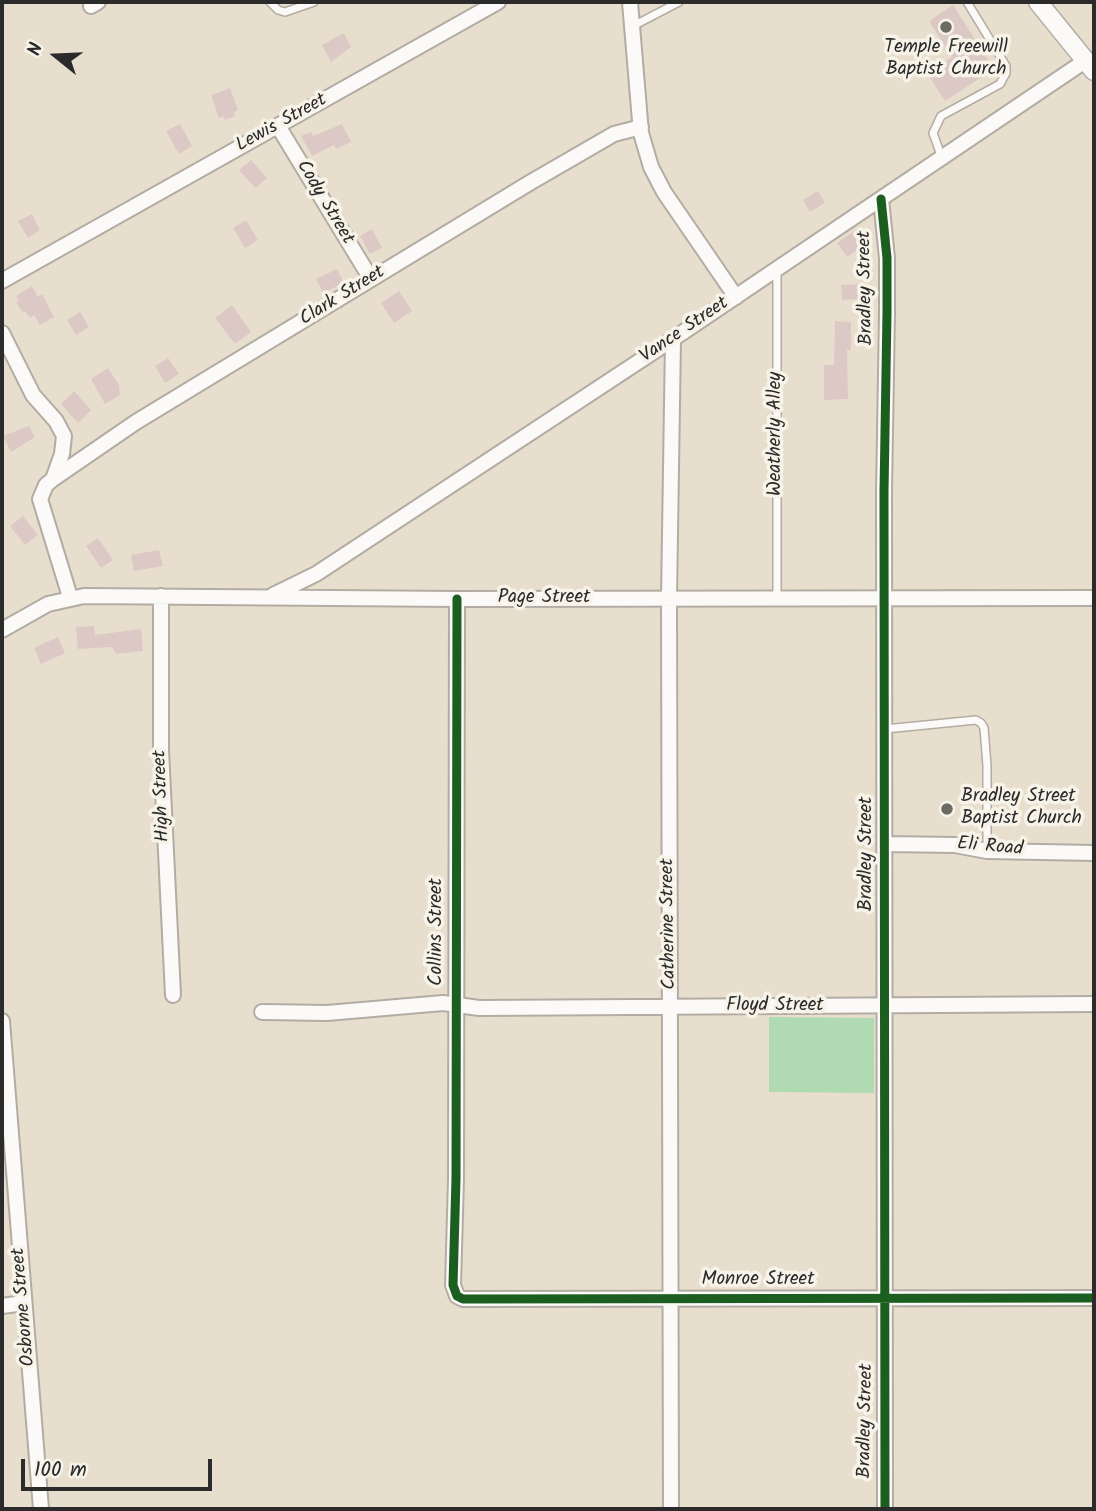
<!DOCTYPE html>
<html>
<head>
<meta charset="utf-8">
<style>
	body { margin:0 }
	#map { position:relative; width:1096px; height:1511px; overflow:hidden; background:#e8dece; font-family:Kalam,sans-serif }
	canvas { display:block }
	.frame { position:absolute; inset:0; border:4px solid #2b2b2b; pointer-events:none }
	.north { position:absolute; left:21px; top:21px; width:70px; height:70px; -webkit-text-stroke:5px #f7f3e8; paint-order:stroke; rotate:288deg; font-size:19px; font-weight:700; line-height:28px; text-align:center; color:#2b2b2b }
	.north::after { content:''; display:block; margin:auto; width:24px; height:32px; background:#2b2b2b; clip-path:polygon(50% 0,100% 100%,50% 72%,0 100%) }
	.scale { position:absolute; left:21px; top:1459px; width:191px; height:32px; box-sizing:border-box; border:4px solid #2b2b2b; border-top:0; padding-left:9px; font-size:21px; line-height:24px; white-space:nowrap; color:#2b2b2b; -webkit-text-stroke:5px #f7f3e8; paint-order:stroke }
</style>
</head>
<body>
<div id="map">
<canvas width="1096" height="1511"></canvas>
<div class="frame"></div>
<div class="north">N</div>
<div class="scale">100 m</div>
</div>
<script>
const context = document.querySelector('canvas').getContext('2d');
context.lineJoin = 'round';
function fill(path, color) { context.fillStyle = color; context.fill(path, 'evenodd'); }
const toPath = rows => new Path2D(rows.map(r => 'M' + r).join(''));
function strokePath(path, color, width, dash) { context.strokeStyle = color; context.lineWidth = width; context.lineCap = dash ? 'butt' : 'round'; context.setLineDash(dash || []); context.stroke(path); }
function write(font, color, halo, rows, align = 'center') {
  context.font = font + ' Kalam,sans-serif'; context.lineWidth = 7; context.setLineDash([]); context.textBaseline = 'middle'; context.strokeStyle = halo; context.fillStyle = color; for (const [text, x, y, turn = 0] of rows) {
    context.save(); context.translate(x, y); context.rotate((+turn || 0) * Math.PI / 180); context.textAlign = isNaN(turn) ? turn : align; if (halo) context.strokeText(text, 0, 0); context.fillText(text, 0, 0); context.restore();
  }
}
fill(toPath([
	[769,1017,874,1018,874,1093,769,1092]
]), '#afdab2');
fill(toPath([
	[953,5,994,69,945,101,927,73,952,57,929,21],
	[344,33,351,47,331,62,322,45],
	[230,88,238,110,234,112,235,116,225,120,223,116,219,118,211,95],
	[180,124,192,146,179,154,166,131],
	[342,124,351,142,336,149,334,145,312,156,301,136,311,132,313,136],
	[251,160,267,178,255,188,239,170],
	[818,191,825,203,810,212,803,200],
	[32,214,40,230,28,238,18,221],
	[246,220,258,240,245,248,233,228],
	[860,227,870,241,847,257,837,243],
	[372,229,382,248,370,254,360,236],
	[337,269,344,283,323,293,316,279],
	[862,284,863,299,842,300,841,285],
	[32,286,38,297,42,294,54,317,40,325,34,315,30,318,25,311,22,312,16,302,19,300,16,296],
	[399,291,412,311,394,323,381,303],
	[232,305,251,332,235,344,215,318],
	[80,312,89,327,76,335,67,320],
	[835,321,851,322,851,350,847,350,848,399,824,400,824,365,834,365],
	[168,358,179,374,165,383,155,366],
	[108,368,119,385,120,395,105,404,91,379],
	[74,391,91,410,78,423,61,404],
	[29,426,35,437,11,452,3,436],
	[23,516,38,535,25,545,10,526],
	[98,538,113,560,101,568,86,546],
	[159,550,163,566,134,571,131,555],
	[94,626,95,635,141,629,143,651,116,654,112,647,78,649,76,627],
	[58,637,65,653,41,664,34,648]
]), '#dcc9c6');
const service = toPath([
	[270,2,278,10,285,12,314,2],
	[633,26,679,2],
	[942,158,933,133,941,116,1000,84,1006,73,1006,66,967,2],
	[777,271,777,598],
	[885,729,976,720,981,723,984,728,987,766,987,851]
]);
const minor = toPath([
	[630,2,641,133,651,167,664,192,736,297],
	[91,6,98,2],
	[278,126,371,279],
	[881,199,887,258,887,313,884,492,885,1509],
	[2,281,498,2],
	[2,333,33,395,56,421,64,436,62,454,53,479,46,485,40,499,70,597],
	[53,479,136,422,531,182,614,134,641,127],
	[273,595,316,574,673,339,1085,61],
	[161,596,161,750,173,995],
	[457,599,456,1179,453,1285,457,1296,463,1299,1094,1298],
	[2,630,48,604,84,596,457,599,1094,598],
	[885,844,955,845,987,851,1094,853],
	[262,1012,327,1013,443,1003,479,1008,1094,1004],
	[2,1021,41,1509],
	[2,1306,24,1303],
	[671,1509,669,598,673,339]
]);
const tertiary = toPath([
	[1038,2,1094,71]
]);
strokePath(service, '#b3aca3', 10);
strokePath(minor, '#b3aca3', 18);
strokePath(tertiary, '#b3aca3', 21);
strokePath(service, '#fcfaf8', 7);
strokePath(minor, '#fcfaf8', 14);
strokePath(tertiary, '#fcfaf8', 18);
strokePath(toPath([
	[881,199,887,258,887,313,884,492,885,1509],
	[457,599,456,1179,453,1285,457,1296,463,1299,1094,1298]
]), '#1b5e20', 9);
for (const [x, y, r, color] of [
	[946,27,7,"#6d6a64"],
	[947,809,7,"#6d6a64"]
]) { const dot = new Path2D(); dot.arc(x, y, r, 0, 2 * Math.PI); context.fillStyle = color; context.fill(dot); strokePath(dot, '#f7f3e8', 2.5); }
write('19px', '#2b2b2b', '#f7f3e8', [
	["Temple Freewill",946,49],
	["Baptist Church",946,71],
	["Bradley Street",961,798,"left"],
	["Baptist Church",961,820,"left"]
]);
write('19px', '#2b2b2b', '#f7f3e8', [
	["Lewis Street",282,124,-29],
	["Cody Street",324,203,59],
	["Bradley Street",867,288,-91],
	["Clark Street",343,297,-32],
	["Vance Street",685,331,-34],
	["Weatherly Alley",777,434,-90],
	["Page Street",544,599],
	["High Street",163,796,-92],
	["Eli Road",990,848,5],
	["Bradley Street",868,854,-90],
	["Catherine Street",670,924,-91],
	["Collins Street",438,932,-90],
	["Floyd Street",775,1007],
	["Monroe Street",758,1281],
	["Osborne Street",25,1307,-95],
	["Bradley Street",867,1421,-89]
]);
</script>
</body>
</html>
